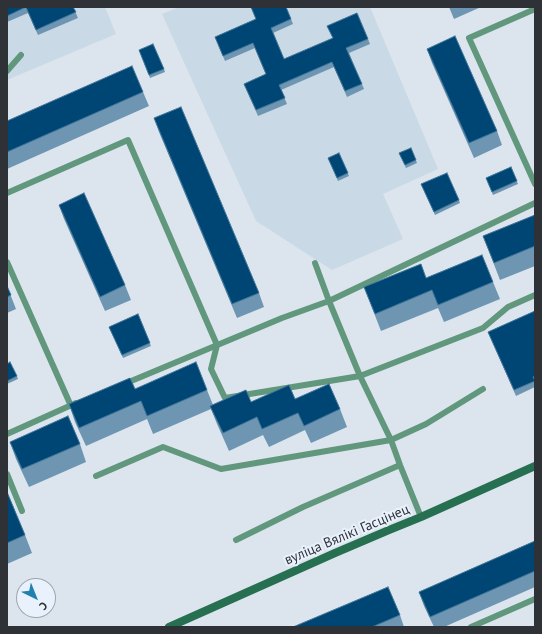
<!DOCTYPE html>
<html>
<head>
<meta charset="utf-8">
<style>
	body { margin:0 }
	#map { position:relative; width:542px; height:634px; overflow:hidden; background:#dce5ee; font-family:"PT Sans",sans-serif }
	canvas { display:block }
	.frame { position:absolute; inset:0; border:8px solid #2e3135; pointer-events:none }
	.north { position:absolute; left:16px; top:578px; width:40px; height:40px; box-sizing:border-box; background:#e9f2fc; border:1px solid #9ea5ac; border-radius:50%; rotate:137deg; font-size:11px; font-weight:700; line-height:16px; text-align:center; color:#2e3135 }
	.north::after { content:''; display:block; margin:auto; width:14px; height:18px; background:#2181ad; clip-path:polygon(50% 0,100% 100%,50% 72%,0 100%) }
</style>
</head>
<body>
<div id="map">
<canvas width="542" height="634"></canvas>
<div class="frame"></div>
<div class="north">С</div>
</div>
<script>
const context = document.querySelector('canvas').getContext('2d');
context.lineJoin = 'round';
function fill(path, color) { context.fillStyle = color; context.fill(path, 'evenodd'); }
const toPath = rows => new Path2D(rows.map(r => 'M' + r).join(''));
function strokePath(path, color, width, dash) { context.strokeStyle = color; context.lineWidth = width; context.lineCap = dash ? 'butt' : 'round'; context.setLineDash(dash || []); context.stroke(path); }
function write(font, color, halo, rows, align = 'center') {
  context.font = font + ' "PT Sans",sans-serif'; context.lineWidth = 4; context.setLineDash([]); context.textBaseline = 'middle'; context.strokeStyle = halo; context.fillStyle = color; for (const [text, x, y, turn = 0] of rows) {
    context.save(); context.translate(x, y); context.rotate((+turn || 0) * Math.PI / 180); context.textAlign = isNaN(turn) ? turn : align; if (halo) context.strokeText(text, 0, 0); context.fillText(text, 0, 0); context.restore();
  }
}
fill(toPath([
	[7,7,105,7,116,34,7,80],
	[179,7,370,7,438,169,383,194,403,239,332,270,256,221,162,14]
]), '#c9d9e6');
strokePath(toPath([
	[535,9,469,38,535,184],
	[7,71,21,55],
	[7,193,128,140,217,345,211,369,225,398,360,376,483,328,508,307,535,295],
	[7,262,71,406],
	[315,263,329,301,535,203],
	[124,384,282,318,329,301,360,376,391,440,400,465,421,517],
	[7,434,76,403],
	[7,474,22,511],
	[96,476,163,447,221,469,391,440,426,424,483,389],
	[236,540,303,507,400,465],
	[471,627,535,599]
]), '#61987d', 6);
strokePath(toPath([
	[169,627,335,553,389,530,421,517,535,466]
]), '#276f51', 8);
fill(toPath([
	[7,7,73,7,78,18,38,35,28,13,7,22],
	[251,7,291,19,293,24,273,33,284,59,368,39,370,44,349,53,364,89,347,97,334,67,281,90,287,104,258,116,244,84,266,74,255,48,225,61,215,37,256,19],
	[449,7,481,7,454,19],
	[427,49,497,131,502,145,474,158,432,63],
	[139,50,164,69,165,72,150,78],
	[143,92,149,106,7,169,7,121],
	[154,118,259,293,264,307,237,318,159,132],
	[411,148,417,163,406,168,399,153],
	[339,153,349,176,338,181,328,158],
	[511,167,518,184,493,195,486,178],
	[421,184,459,200,460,203,435,215],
	[59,205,125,285,131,300,105,311,64,219],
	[535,215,535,266,500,280,490,254,483,236],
	[426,278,493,282,500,299,444,322,438,308,381,331,364,287],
	[7,286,16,309,7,313],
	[535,311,535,387,516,396,488,332],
	[138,314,151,346,123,358,109,327],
	[7,364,17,376,18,379,7,384],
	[135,389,207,390,213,405,295,399,340,409,347,427,311,443,305,430,269,447,263,435,229,451,217,424,211,409,153,434,147,419,86,446,75,422,69,404],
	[10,442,80,444,86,462,29,487,16,459],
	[7,492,25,535,32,553,7,564],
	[535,541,535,587,444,627,434,627,424,606,419,592],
	[400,615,404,627,293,627]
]), '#6e96b2');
const building = toPath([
	[7,7,73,7,76,12,36,30,26,7,7,16,7,7],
	[251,7,286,7,291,19,271,28,284,59,333,38,327,26,357,13,368,39,346,48,362,84,345,91,332,62,279,85,285,98,256,110,244,84,266,74,253,43,223,56,215,37,256,19,251,7],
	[455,36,497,131,469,143,427,49,455,36],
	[153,44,164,69,149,75,139,50,153,44],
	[132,66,143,92,7,152,7,121,132,66],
	[181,107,259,293,232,304,154,118,181,107],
	[411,148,416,160,405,165,399,153,411,148],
	[339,153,348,173,337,178,328,158,339,153],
	[511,167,517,181,492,192,486,178,511,167],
	[447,173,459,200,434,212,421,184,447,173],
	[84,193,125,285,100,297,59,205,84,193],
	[535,215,535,246,494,263,483,236,535,215],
	[482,255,493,282,438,305,432,290,375,314,364,287,421,264,426,278,482,255],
	[7,286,11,295,7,297,7,286],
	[535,311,535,376,533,377,535,381,514,390,488,332,535,311],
	[138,314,150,343,122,355,109,327,138,314],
	[10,362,17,376,7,381,7,364,10,362],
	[196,362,207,390,147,416,141,401,79,428,69,404,130,378,135,389,196,362],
	[329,384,340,409,304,426,298,413,262,429,257,417,223,433,210,406,246,390,251,402,289,385,295,399,329,384],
	[68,416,80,444,22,469,10,442,68,416],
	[7,492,25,535,7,543,7,492],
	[535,541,535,571,430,617,419,592,535,541],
	[388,587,400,615,372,627,293,627,388,587]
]);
fill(building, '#004675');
strokePath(building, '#427699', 1);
write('14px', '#2e3135', '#e9f2fc', [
	["вуліца Вялікі Гасцінец",347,535,-23]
]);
</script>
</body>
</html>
